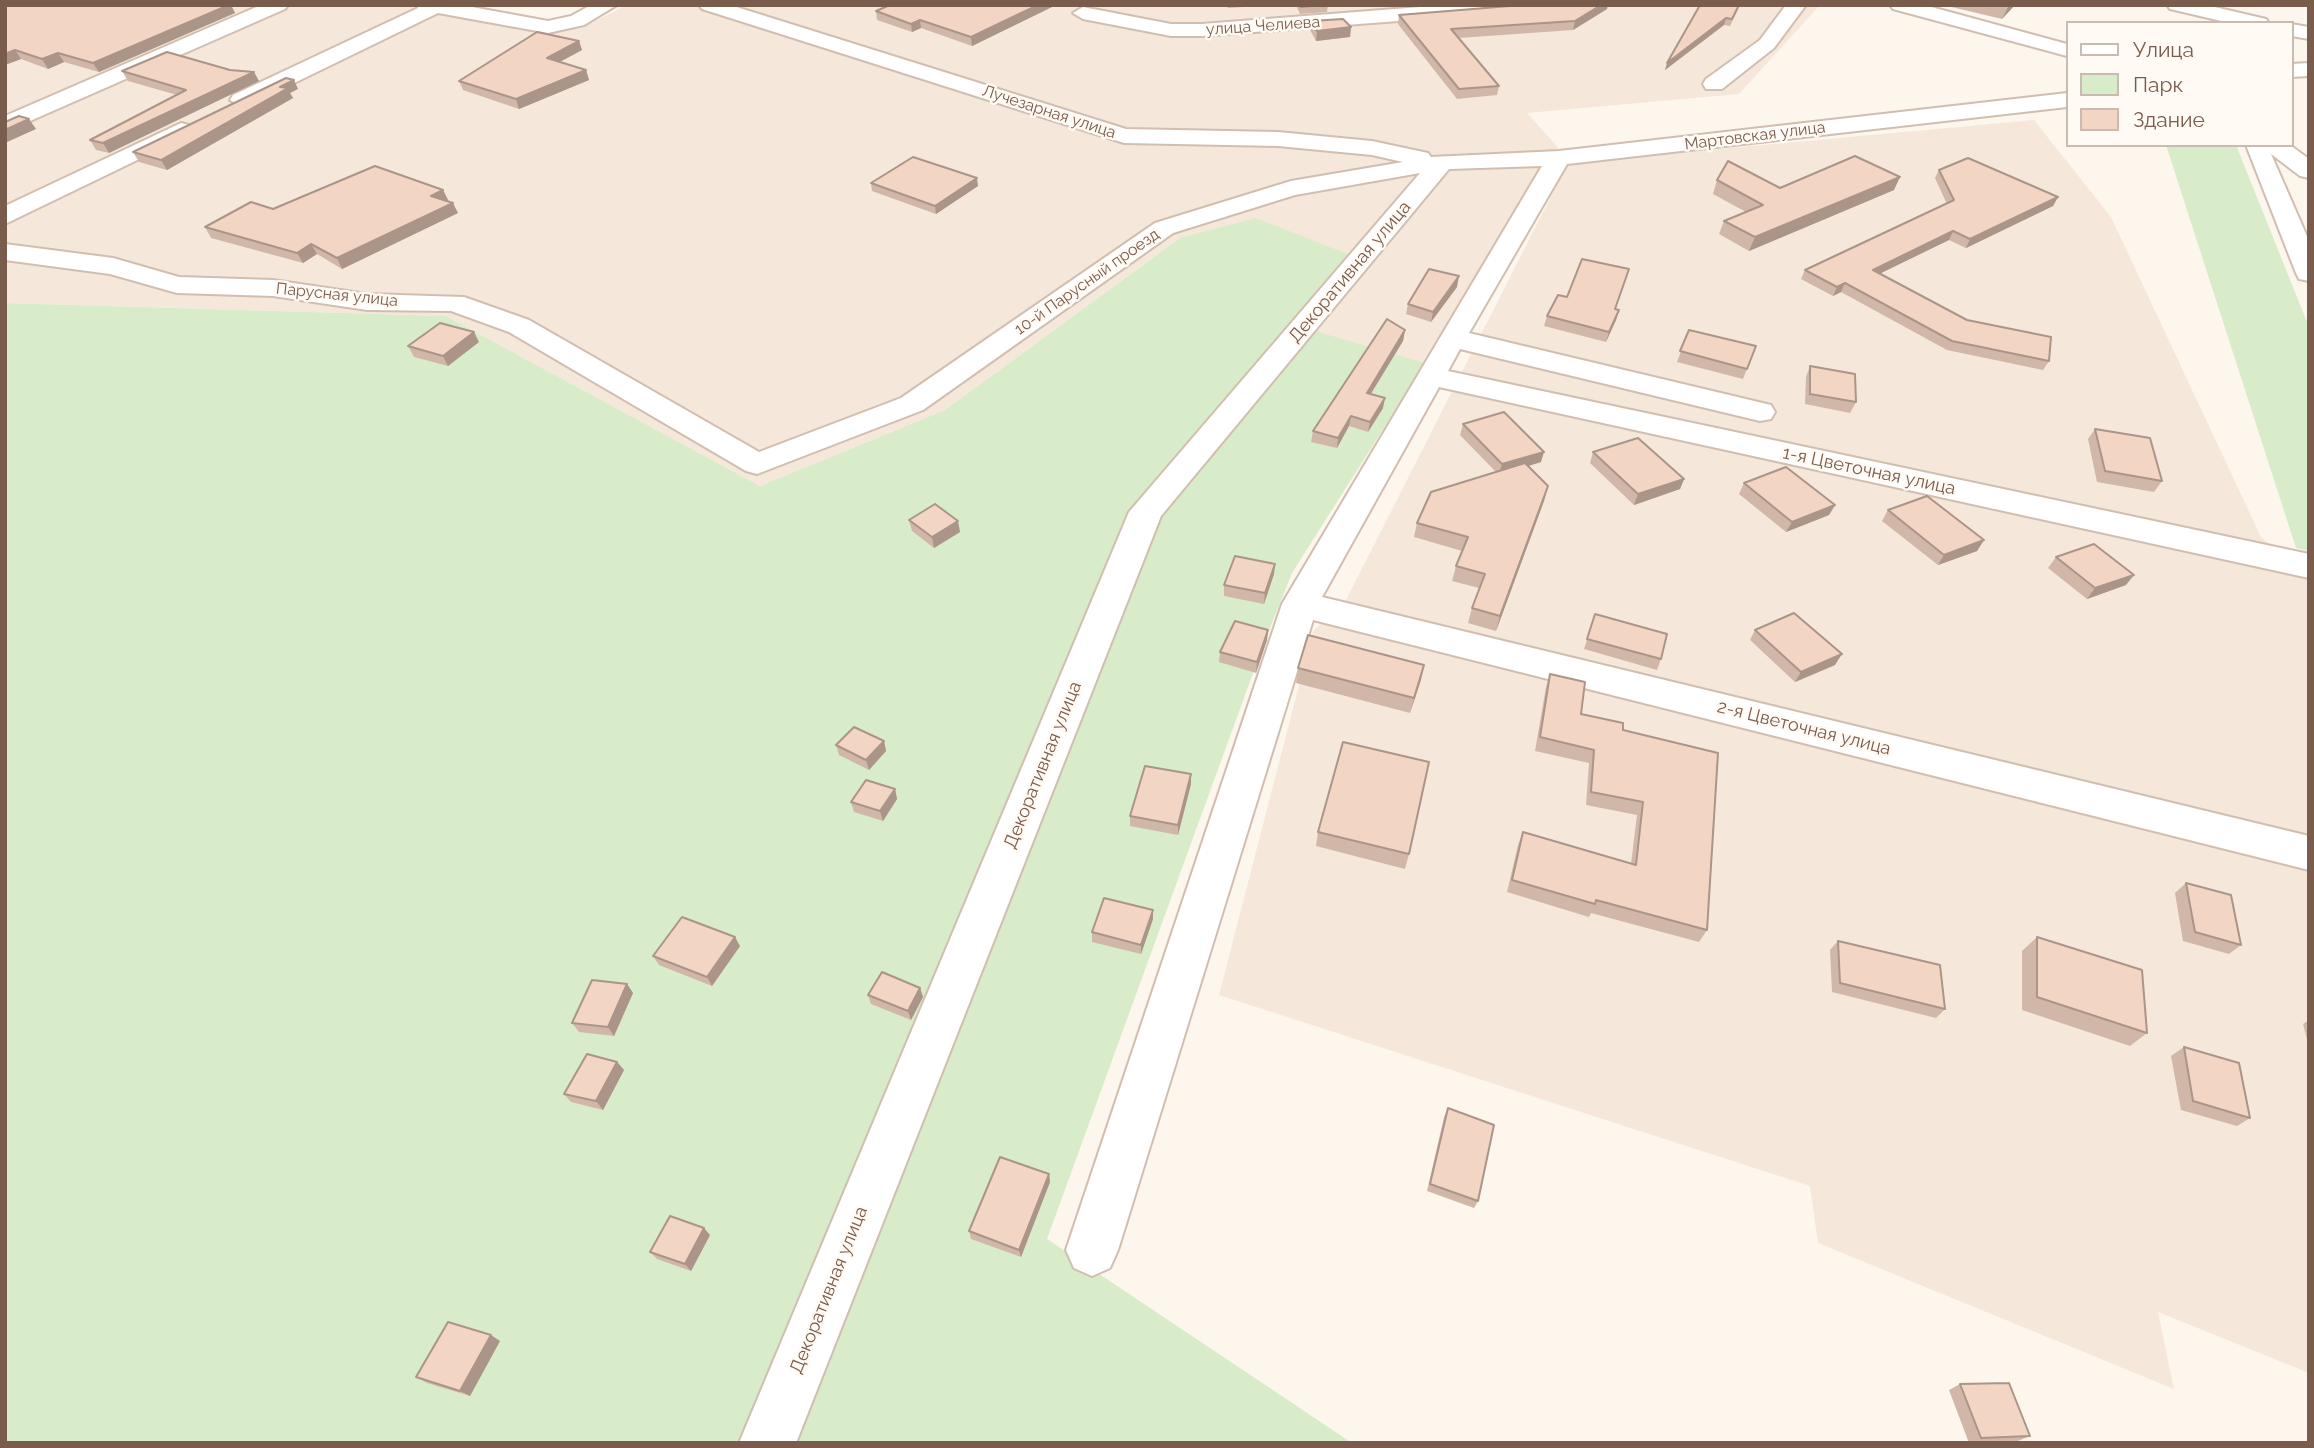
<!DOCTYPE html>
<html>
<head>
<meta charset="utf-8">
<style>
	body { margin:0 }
	#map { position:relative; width:2314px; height:1448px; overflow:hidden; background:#fdf6ec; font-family:Raleway,sans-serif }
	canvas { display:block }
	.frame { position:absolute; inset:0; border:7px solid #7a5c4d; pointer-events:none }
	.legend { position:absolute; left:2066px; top:21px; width:228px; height:126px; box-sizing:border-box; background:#fffaf3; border:2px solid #cabbb1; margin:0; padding:9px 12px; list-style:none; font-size:21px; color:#7a5c4d }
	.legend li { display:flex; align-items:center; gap:14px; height:35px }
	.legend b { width:35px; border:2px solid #cabbb1 }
</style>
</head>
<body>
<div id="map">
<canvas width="2314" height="1448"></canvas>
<div class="frame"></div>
<ul class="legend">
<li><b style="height:9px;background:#fff"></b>Улица</li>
<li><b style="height:19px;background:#d8ecc9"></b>Парк</li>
<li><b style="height:19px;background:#f3d5c3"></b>Здание</li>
</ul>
</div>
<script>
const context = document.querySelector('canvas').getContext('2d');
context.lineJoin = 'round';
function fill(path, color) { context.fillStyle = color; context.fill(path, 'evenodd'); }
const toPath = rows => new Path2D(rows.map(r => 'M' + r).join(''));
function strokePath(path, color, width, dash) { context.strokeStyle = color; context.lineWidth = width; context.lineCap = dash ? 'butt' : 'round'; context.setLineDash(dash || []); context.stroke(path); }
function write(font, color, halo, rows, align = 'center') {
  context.font = font + ' Raleway,sans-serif'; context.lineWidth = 5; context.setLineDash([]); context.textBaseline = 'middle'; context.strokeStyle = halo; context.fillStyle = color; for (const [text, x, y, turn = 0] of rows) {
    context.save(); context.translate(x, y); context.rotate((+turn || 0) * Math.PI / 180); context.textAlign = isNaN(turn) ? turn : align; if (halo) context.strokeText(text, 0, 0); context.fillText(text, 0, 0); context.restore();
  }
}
fill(toPath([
	[5,5,467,5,579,29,627,5,1820,5,1739,94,1527,113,1563,153,1543,168,1425,363,1315,332,1180,238,945,410,760,486,446,316,5,303],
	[2034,120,2111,217,2261,537,2309,575,2309,1373,2158,1312,2174,1389,1818,1243,1810,1186,1219,995,1313,631,1345,602,1568,163]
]), '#f5e8da');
fill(toPath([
	[2166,145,2236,145,2309,327,2309,551,2296,548],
	[1256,218,1373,264,1315,331,1425,363,1292,573,1264,643,1047,1239,1352,1443,5,1443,5,303,446,316,760,486,945,410,1180,238]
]), '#d8ecc9');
const minor = toPath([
	[261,5,288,5,285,9,5,132,5,116,261,5],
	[416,5,461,5,548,21,571,16,591,5,617,5,584,25,548,33,438,13,249,105,241,107,230,100,233,95,418,8,416,5],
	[699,5,730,5,1126,129,1278,132,1372,141,1428,153,1431,157,1559,151,2067,93,2067,107,1567,164,1469,333,1771,405,1775,412,1771,419,1760,421,1460,349,1448,371,2309,554,2309,578,1439,387,1322,597,2309,836,2309,870,1313,620,1118,1250,1110,1268,1092,1276,1074,1268,1066,1250,1282,604,1542,166,1449,169,1161,516,796,1443,739,1443,1129,512,1420,173,1295,195,1173,233,923,410,757,474,746,471,509,332,451,311,367,310,273,296,177,293,110,274,5,260,5,244,113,258,179,277,273,280,367,294,464,297,529,320,759,452,901,398,1155,223,1291,181,1403,162,1372,155,1278,146,1124,143,702,9,699,5],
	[1446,5,1539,5,1529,11,1202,36,1171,36,1083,19,1073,13,1083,7,1171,24,1202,24,1446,5],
	[1786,5,1806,5,1774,48,1722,89,1706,89,1703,84,1706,79,1760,40,1786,5],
	[1890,5,1924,5,2067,44,2067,56,1893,9,1890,5],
	[2167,5,2206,5,2266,19,2269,23,2230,23,2170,9,2167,5],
	[2291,24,2309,27,2309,39,2291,36,2291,24],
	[2309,63,2309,76,2291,77,2291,64,2309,63],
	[181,123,189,125,193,130,189,135,5,224,5,206,181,123],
	[2246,145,2290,145,2309,159,2309,178,2300,176,2271,154,2309,241,2309,281,2299,279,2296,273,2246,145]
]);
strokePath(minor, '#d1beb0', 4);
fill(minor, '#fff');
fill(toPath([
	[5,5,231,5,235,13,99,72,64,62,48,69,21,59,5,65],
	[890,5,1054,5,1054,6,972,46,921,28,912,32,877,20,876,11],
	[1226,5,1275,5,1228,8],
	[1296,5,1328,5,1327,12,1300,14],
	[1386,5,1409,5,1387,7],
	[1700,5,1740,5,1730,26,1724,25,1665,70],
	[1943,5,2015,5,2002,19],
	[1607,9,1573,30,1459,38,1499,86,1497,95,1457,99,1398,24,1399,15],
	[1311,21,1351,27,1350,37,1316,41,1310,30],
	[579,41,582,50,560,62,586,70,589,80,519,109,463,90,459,81],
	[122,71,259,81,109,153,96,150,90,140,177,95,128,81],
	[298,89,290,93,293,98,167,170,139,162,133,152],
	[1939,170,2058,197,2053,206,1966,248,1949,240,1880,273,1967,320,2049,361,2043,370,1947,350,1841,292,1833,296,1801,279,1805,270,1947,204,1935,178],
	[1717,180,1780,188,1894,190,1749,251,1719,234,1724,221,1746,212,1713,194],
	[871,183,978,186,936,214,872,191],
	[443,190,448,200,446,201,458,213,342,269,317,254,303,263,211,238,205,227,273,209],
	[1457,287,1431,322,1406,314,1408,304],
	[1615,309,1619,310,1616,320,1606,342,1544,326,1547,316],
	[1405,330,1403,341,1371,394,1383,408,1368,432,1349,426,1337,448,1311,442,1313,431],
	[1689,330,1756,346,1743,379,1677,362],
	[479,342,448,366,414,357,408,346],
	[1810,366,1856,402,1850,413,1805,404,1806,377],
	[1463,424,1541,462,1528,466,1544,501,1496,631,1468,623,1472,608,1479,588,1452,581,1456,566,1462,551,1414,537,1417,523,1496,472,1460,435],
	[2095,429,2162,481,2154,492,2097,482,2088,439],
	[1593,452,1684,479,1680,489,1634,505,1590,463],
	[1744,483,1835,505,1829,515,1786,532,1739,494],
	[1888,510,1984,540,1977,551,1938,565,1882,521],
	[909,520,960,532,934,548,912,531],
	[2056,557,2126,585,2087,599,2048,568],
	[1275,564,1274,574,1264,604,1224,596,1224,585],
	[1595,614,1661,659,1657,670,1584,649],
	[1268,630,1267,640,1256,673,1219,662,1220,652],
	[1755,630,1835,665,1795,682,1750,640],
	[1424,665,1410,713,1296,683,1298,668],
	[1550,674,1581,714,1623,730,1707,930,1699,942,1591,913,1589,917,1507,892,1518,845,1523,832,1631,864,1637,815,1586,805,1589,763,1535,751,1546,687],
	[884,741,886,751,869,770,839,755,836,745],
	[1191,774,1191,784,1178,835,1130,826,1130,816],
	[895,789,897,799,883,821,854,812,851,802],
	[1318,832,1409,854,1405,869,1316,846],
	[2186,883,2241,945,2229,954,2183,941,2175,893],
	[1153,919,1141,954,1092,942,1092,932],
	[2037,937,2147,1033,2130,1046,2022,1010,2022,951],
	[1838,941,1945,1009,1936,1018,1832,992,1830,950],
	[740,946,712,986,659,965,653,956],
	[627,984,633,993,614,1036,579,1032,572,1023],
	[920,988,923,997,911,1020,871,1004,868,995],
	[2309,1020,2309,1047,2303,1024],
	[2184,1047,2250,1118,2237,1126,2181,1110,2171,1056],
	[617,1062,624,1070,603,1110,571,1102,564,1094],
	[1448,1108,1478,1201,1474,1208,1427,1191,1444,1117],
	[1049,1174,1050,1182,1021,1257,971,1239,969,1231],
	[710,1235,691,1271,657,1259,650,1252],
	[500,1341,470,1396,427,1383,416,1377],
	[1960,1384,2030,1436,2018,1441,1969,1443,1949,1390]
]), '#d1b7a8');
fill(toPath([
	[229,5,231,5,235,13,99,72,93,63],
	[1038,5,1054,5,1054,6,972,46,971,37],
	[1601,5,1608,5,1607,9,1573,30,1575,21],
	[2009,5,2015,5,2002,19],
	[1726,18,1724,25,1665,70,1667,63],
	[920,20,921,28,912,32,911,24],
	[1351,27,1350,37,1316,41,1317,31],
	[579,41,582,50,550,67,547,58],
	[15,50,21,59,5,65,5,54],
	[58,53,64,62,48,69,42,59],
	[586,70,589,80,519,109,516,99],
	[254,72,259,81,109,153,103,143],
	[294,80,298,89,290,93,293,98,167,170,161,160,280,87],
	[29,119,36,129,5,143,5,130],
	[1900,177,1894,190,1749,251,1755,237],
	[977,178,978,186,936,214,935,206],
	[443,190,448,200,436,206,431,196],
	[2058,197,2053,206,1966,248,1970,239],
	[453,203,458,213,342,269,337,258],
	[1953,231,1949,240,1869,279,1873,270],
	[311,244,317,254,303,263,297,253],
	[1459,276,1457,287,1431,322,1433,312],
	[1845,283,1841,292,1833,296,1837,287],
	[1619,310,1616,320,1606,342,1609,332],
	[1405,330,1403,341,1365,403,1367,393],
	[474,332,479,342,448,366,443,356],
	[1385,398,1383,408,1368,432,1370,422],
	[1351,416,1349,426,1337,448,1338,438],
	[1544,452,1541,462,1499,475,1502,464],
	[1684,479,1680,489,1634,505,1638,494],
	[1548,486,1544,501,1496,631,1500,616],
	[1835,505,1829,515,1786,532,1792,522],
	[958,521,960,532,934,548,932,537],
	[1984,540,1977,551,1938,565,1944,555],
	[1275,564,1274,574,1264,604,1265,593],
	[2134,575,2126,585,2087,599,2095,588],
	[1268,630,1267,640,1256,673,1257,662],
	[1842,654,1835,665,1795,682,1801,672],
	[1424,665,1421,680,1410,713,1414,698],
	[884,741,886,751,869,770,866,760],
	[1191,774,1191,784,1178,835,1178,825],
	[895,789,897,799,883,821,880,811],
	[1153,910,1153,919,1141,954,1141,945],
	[735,937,740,946,712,986,707,977],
	[627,984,633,993,614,1036,608,1027],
	[920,988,923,997,911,1020,908,1011],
	[617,1062,624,1070,603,1110,596,1101],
	[1049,1174,1050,1182,1021,1257,1019,1250],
	[704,1228,710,1235,691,1271,685,1264],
	[491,1335,500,1341,470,1396,460,1391]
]), '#aa9588');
const building = toPath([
	[5,5,229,5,93,63,58,53,42,59,15,50,5,54,5,5],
	[890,5,1038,5,971,37,920,20,911,24,876,11,890,5],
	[1300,5,1321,5,1301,7,1300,5],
	[1522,5,1601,5,1575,21,1451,29,1499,86,1459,89,1399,15,1522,5],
	[1700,5,1739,5,1732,19,1726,18,1667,63,1700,5],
	[1343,19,1351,27,1317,31,1311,21,1343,19],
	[537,32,579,41,547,58,586,70,516,99,459,81,537,32],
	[167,52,230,70,254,72,103,143,90,140,186,90,122,71,167,52],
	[286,78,294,80,280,87,288,88,161,160,133,152,286,78],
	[19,116,29,119,5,130,5,122,19,116],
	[1855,156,1900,177,1755,237,1724,221,1763,205,1717,180,1728,161,1780,188,1855,156],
	[913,157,977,178,935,206,871,183,913,157],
	[1968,158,2058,197,1970,239,1953,231,1873,270,1967,320,2051,337,2049,361,1952,341,1845,283,1837,287,1805,270,1954,200,1939,170,1968,158],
	[375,166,443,190,431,196,453,203,337,258,311,244,297,253,205,227,251,202,273,209,375,166],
	[1582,259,1629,269,1615,309,1619,310,1609,332,1547,316,1558,295,1567,297,1582,259],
	[1429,269,1459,276,1433,312,1408,304,1429,269],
	[1387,319,1405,330,1367,393,1385,398,1370,422,1351,416,1338,438,1313,431,1387,319],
	[440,323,474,332,443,356,408,346,440,323],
	[1689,330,1756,346,1747,369,1680,351,1689,330],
	[1810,366,1855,374,1856,402,1810,394,1810,366],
	[1504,412,1544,452,1502,464,1463,424,1504,412],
	[2095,429,2150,438,2162,481,2105,471,2095,429],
	[1638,438,1684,479,1638,494,1593,452,1638,438],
	[1525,463,1548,486,1500,616,1472,608,1485,574,1456,566,1468,537,1417,523,1431,492,1525,463],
	[1786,467,1835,505,1792,522,1744,483,1786,467],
	[1927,496,1984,540,1944,555,1888,510,1927,496],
	[935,504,958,521,932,537,909,520,935,504],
	[2094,544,2134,575,2095,588,2056,557,2094,544],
	[1235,556,1275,564,1265,593,1224,585,1235,556],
	[1794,613,1842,654,1801,672,1755,630,1794,613],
	[1595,614,1667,634,1661,659,1587,639,1595,614],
	[1235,621,1268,630,1257,662,1220,652,1235,621],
	[1308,635,1424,665,1414,698,1298,668,1308,635],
	[1550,674,1585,682,1581,714,1623,723,1623,730,1718,753,1707,930,1596,900,1595,904,1512,880,1523,832,1636,865,1643,802,1591,792,1594,750,1540,737,1550,674],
	[854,727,884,741,866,760,836,745,854,727],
	[1343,742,1429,762,1409,854,1318,832,1343,742],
	[1145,766,1191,774,1178,825,1130,816,1145,766],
	[866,780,895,789,880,811,851,802,866,780],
	[2186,883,2231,895,2241,945,2195,932,2186,883],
	[1104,898,1153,910,1141,945,1092,932,1104,898],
	[682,917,735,937,707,977,653,956,682,917],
	[2037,937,2142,970,2147,1033,2037,997,2037,937],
	[1838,941,1940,965,1945,1009,1840,983,1838,941],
	[882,972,920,988,908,1011,868,995,882,972],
	[592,980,627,984,608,1027,572,1023,592,980],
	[2184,1047,2239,1063,2250,1118,2193,1101,2184,1047],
	[587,1054,617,1062,596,1101,564,1094,587,1054],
	[1448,1108,1494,1125,1478,1201,1430,1184,1448,1108],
	[1000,1157,1049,1174,1019,1250,969,1231,1000,1157],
	[670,1216,704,1228,685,1264,650,1252,670,1216],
	[448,1322,491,1335,460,1391,416,1377,448,1322],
	[2009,1383,2030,1436,1981,1438,1960,1384,2009,1383]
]);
fill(building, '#f3d5c3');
strokePath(building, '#aa9588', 2);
write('16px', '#7a5c4d', '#fffaf3', [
	["улица Челиева",1263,26,-4],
	["Лучезарная улица",1049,112,18],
	["Мартовская улица",1755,136,-7],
	["10-й Парусный проезд",1087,282,-35],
	["Парусная улица",337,295,6]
]);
write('18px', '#7a5c4d', '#fffaf3', [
	["Декоративная улица",1350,272,-50],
	["1-я Цветочная улица",1869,471,12],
	["2-я Цветочная улица",1804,728,14],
	["Декоративная улица",1043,765,-68],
	["Декоративная улица",829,1290,-68]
]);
</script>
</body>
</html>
